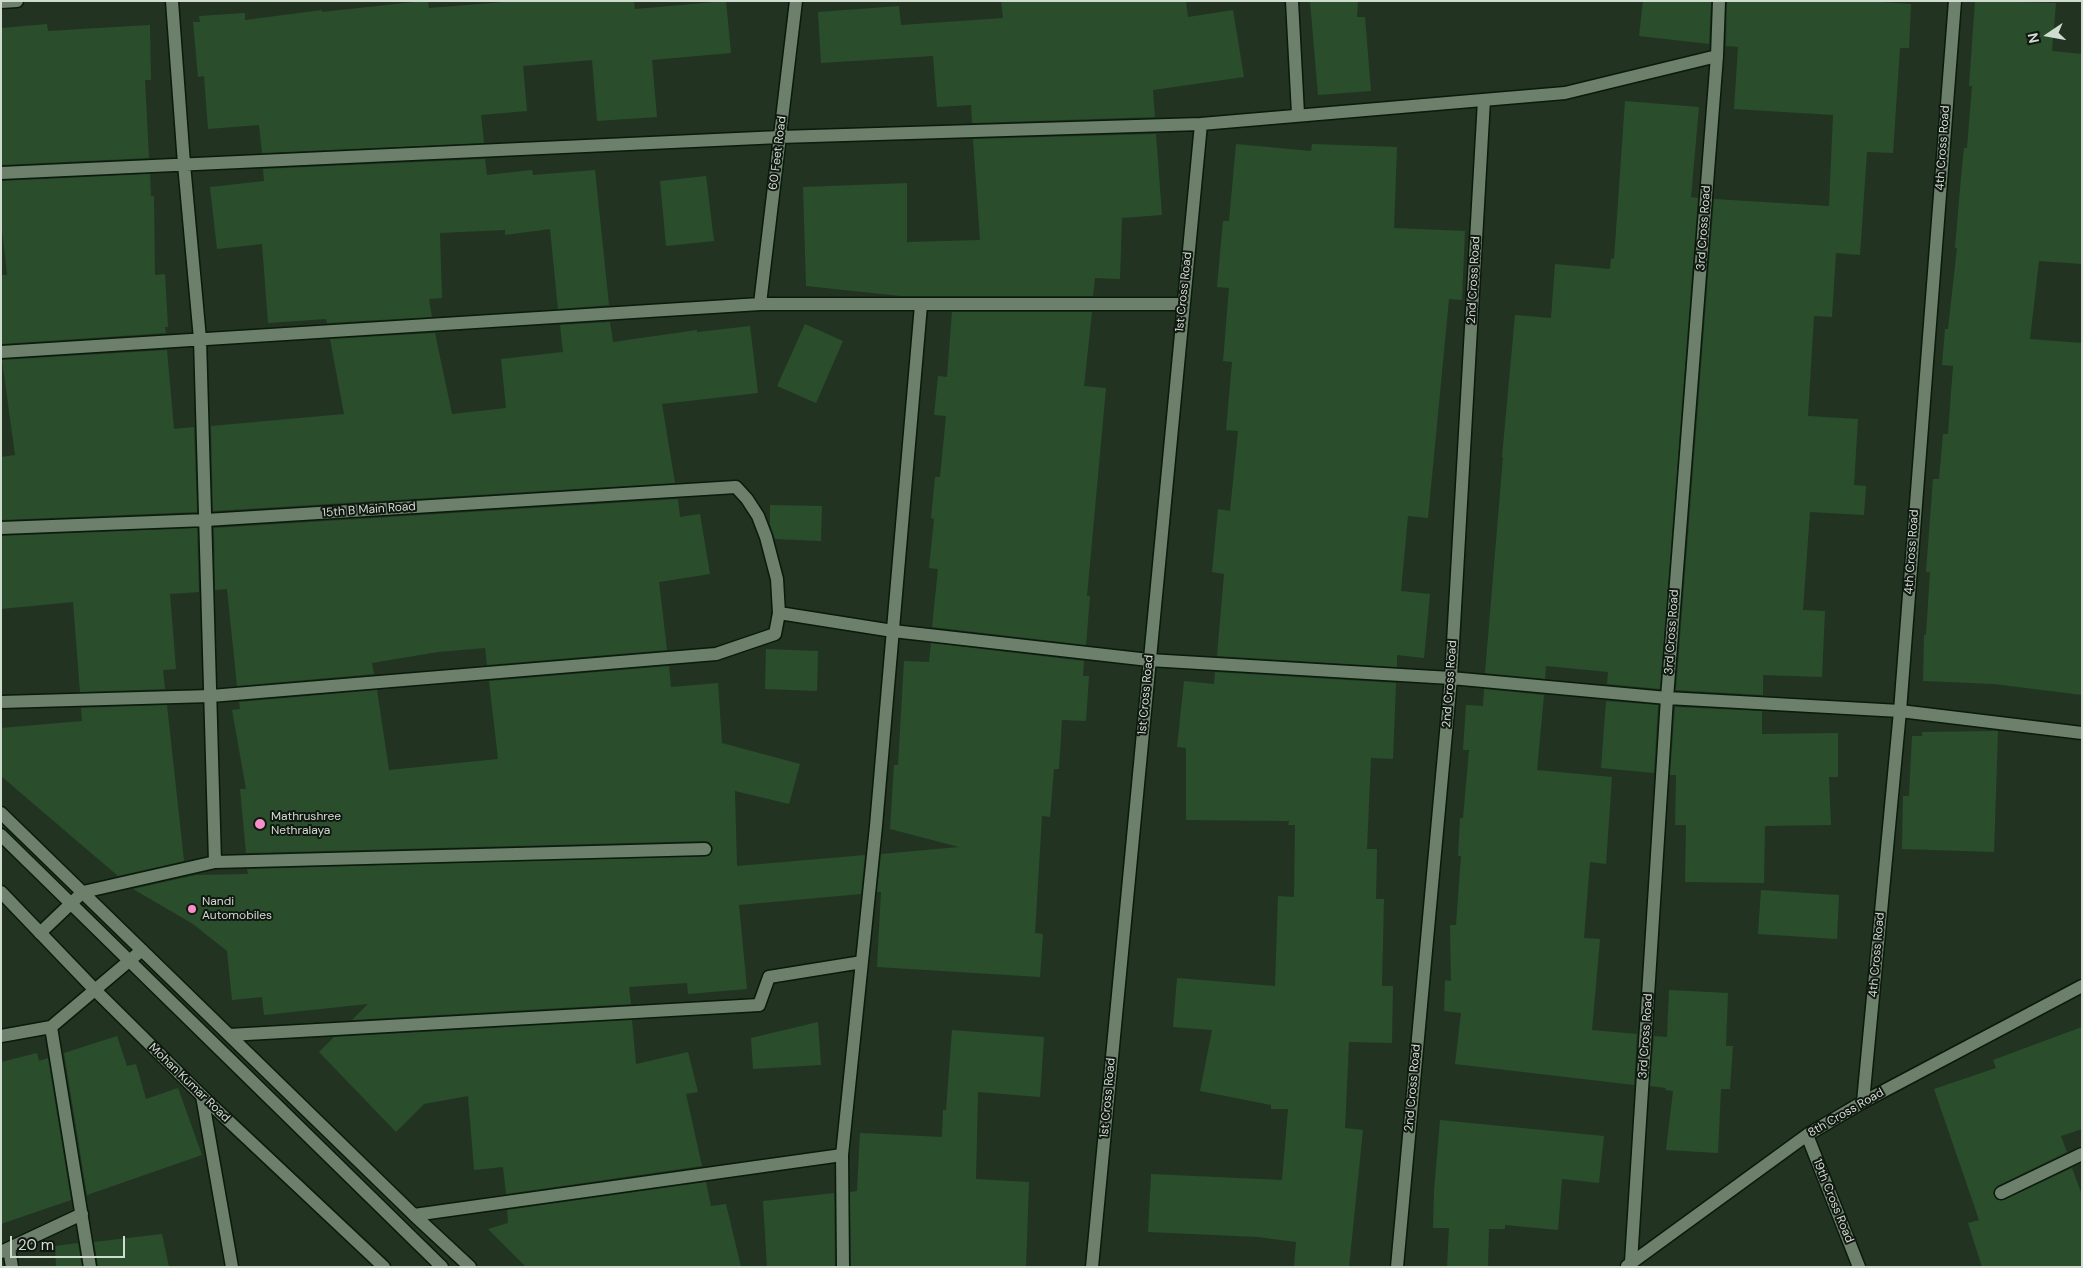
<!DOCTYPE html>
<html>
<head>
<meta charset="utf-8">
<style>
	body { margin:0 }
	#map { position:relative; width:2083px; height:1268px; overflow:hidden; background:#232; font-family:"DM Sans",sans-serif }
	canvas { display:block }
	.frame { position:absolute; inset:0; border:2px solid #d1dcd1; pointer-events:none }
	.north { position:absolute; left:2023px; top:10px; width:50px; height:50px; -webkit-text-stroke:4px #111811; paint-order:stroke; rotate:258deg; font-size:14px; font-weight:700; line-height:20px; text-align:center; color:#d1dcd1 }
	.north::after { content:''; display:block; margin:auto; width:18px; height:22px; background:#d1dcd1; clip-path:polygon(50% 0,100% 100%,50% 72%,0 100%) }
	.scale { position:absolute; left:10px; top:1236px; width:115px; height:22px; box-sizing:border-box; border:2px solid #d1dcd1; border-top:0; padding-left:6px; font-size:15px; line-height:18px; white-space:nowrap; color:#d1dcd1; -webkit-text-stroke:4px #111811; paint-order:stroke }
</style>
</head>
<body>
<div id="map">
<canvas width="2083" height="1268"></canvas>
<div class="frame"></div>
<div class="north">N</div>
<div class="scale">20 m</div>
</div>
<script>
const context = document.querySelector('canvas').getContext('2d');
context.lineJoin = 'round';
function fill(path, color) { context.fillStyle = color; context.fill(path, 'evenodd'); }
const toPath = rows => new Path2D(rows.map(r => 'M' + r).join(''));
function strokePath(path, color, width, dash) { context.strokeStyle = color; context.lineWidth = width; context.lineCap = dash ? 'butt' : 'round'; context.setLineDash(dash || []); context.stroke(path); }
function write(font, color, halo, rows, align = 'center') {
  context.font = font + ' "DM Sans",sans-serif'; context.lineWidth = 4; context.setLineDash([]); context.textBaseline = 'middle'; context.strokeStyle = halo; context.fillStyle = color; for (const [text, x, y, turn = 0] of rows) {
    context.save(); context.translate(x, y); context.rotate((+turn || 0) * Math.PI / 180); context.textAlign = isNaN(turn) ? turn : align; if (halo) context.strokeText(text, 0, 0); context.fillText(text, 0, 0); context.restore();
  }
}
fill(toPath([
	[423,1,428,1,429,8,517,1,634,1,635,9,726,1,731,53,652,60,657,117,597,121,592,60,523,66,527,111,481,115,484,143,262,153,259,125,208,129,204,76,198,77,193,22,200,22,199,16,245,13,245,20,322,10,322,12],
	[1001,1,1186,1,1188,17,1233,10,1244,77,1153,90,1155,117,972,123,971,105,937,107,933,56,821,63,818,12,899,6,901,25,1003,18],
	[1310,1,1358,1,1357,17,1365,17,1371,91,1318,95],
	[1643,1,1711,1,1709,44,1639,36],
	[1727,1,1866,1,1911,4,1909,48,1900,48,1893,153,1867,152,1860,255,1836,253,1832,317,1814,316,1808,416,1858,419,1854,485,1866,486,1864,515,1810,512,1803,610,1825,611,1822,677,1763,675,1763,695,1676,690,1714,199,1829,206,1833,115,1734,109,1738,47,1726,46],
	[1975,1,2056,3,2052,51,2082,54,2082,264,2039,261,2030,339,2082,343,2082,695,1994,684,1923,681,1924,635,1926,635,1930,572,1926,572,1933,479,1939,479,1943,434,1948,434,1953,366,1942,365,1945,329,1948,329,1957,248,1955,248,1961,177,1964,148,1967,148,1972,86,1969,86],
	[47,24,48,31,150,25,151,80,145,80,149,158,1,165,1,28],
	[1625,101,1699,107,1691,197,1698,198,1660,689,1607,684,1608,672,1546,666,1545,679,1485,673,1503,457,1502,457,1515,315,1551,318,1555,264,1610,269,1611,258,1614,259],
	[1156,134,1162,215,1122,218,1120,279,1095,278,1093,296,901,296,806,286,803,187,907,183,907,242,980,240,973,139],
	[1236,144,1311,151,1312,144,1397,147,1394,228,1465,231,1462,300,1449,299,1428,518,1408,516,1401,591,1430,594,1424,658,1397,655,1397,667,1217,656,1224,574,1212,572,1218,509,1230,511,1238,431,1226,430,1232,362,1223,361,1229,288,1217,287,1223,221,1229,221],
	[485,159,487,175,532,170,533,175,595,170,609,305,558,309,550,229,505,235,505,230,440,233,442,298,429,299,432,317,327,323,326,319,268,323,262,244,217,249,210,187,264,181,263,169],
	[150,174,151,196,154,196,155,275,165,274,168,327,165,327,166,333,1,344,1,275,7,275,1,220,1,181],
	[706,176,714,241,666,246,660,181],
	[952,312,1092,312,1084,386,1106,388,1087,596,1090,596,1086,645,932,627,938,569,929,568,934,519,931,518,935,477,940,477,946,416,934,415,938,376,947,377],
	[610,322,613,342,697,330,697,332,750,326,758,393,662,404,675,483,213,511,211,426,344,414,330,339,435,333,452,414,506,408,501,359,563,352,560,325],
	[805,324,843,341,816,403,777,386],
	[167,350,174,429,194,427,197,512,1,520,1,457,15,455,2,360],
	[678,499,680,517,700,514,710,574,659,582,667,650,487,665,485,648,438,652,372,663,374,674,237,686,227,589,215,590,214,528],
	[770,505,822,506,821,541,775,539,770,524],
	[197,528,199,592,170,594,176,669,163,670,165,689,80,692,73,602,1,609,1,536],
	[931,643,1084,661,1083,676,1089,676,1086,721,1062,720,1059,769,1054,769,1050,817,1042,816,1035,933,1043,934,1040,977,877,967,881,892,877,892,881,854,959,847,890,829,894,765,898,765,904,661,929,662],
	[766,649,818,651,817,691,765,689],
	[669,666,671,687,718,683,722,743,800,764,789,804,735,791,737,866,865,855,861,894,739,905,747,989,688,994,687,983,629,987,631,1004,352,1020,368,1004,264,1015,262,997,232,1000,227,951,193,924,133,889,196,875,248,874,247,869,709,856,713,848,709,842,705,841,246,853,240,789,246,789,232,710,240,709,239,702,377,690,389,770,498,759,489,681],
	[1215,672,1396,683,1393,759,1371,758,1367,849,1377,849,1376,899,1384,899,1382,986,1393,986,1392,1043,1349,1042,1345,1128,1363,1130,1349,1267,1294,1267,1296,1242,1258,1237,1148,1232,1151,1174,1282,1180,1288,1109,1271,1109,1271,1105,1200,1091,1212,1030,1173,1027,1177,978,1275,986,1278,896,1294,897,1295,825,1288,825,1289,821,1186,820,1186,748,1177,747,1184,681,1214,684],
	[1484,689,1544,695,1537,770,1612,777,1606,864,1590,862,1584,938,1600,939,1592,1030,1637,1034,1634,1085,1455,1064,1461,1013,1444,1011,1445,980,1451,981,1450,925,1456,925,1461,856,1458,856,1460,818,1463,818,1469,750,1463,750,1466,705,1483,706],
	[1606,701,1658,705,1654,773,1601,768],
	[167,705,184,861,118,876,1,776,1,728,82,721,81,708],
	[1675,707,1762,711,1762,734,1838,733,1838,777,1829,777,1831,825,1765,826,1764,883,1685,882,1686,825,1675,825,1676,775,1670,775],
	[1998,731,1994,852,1902,849,1903,796,1909,796,1912,736,1922,736,1922,732],
	[1761,890,1839,895,1837,939,1758,934],
	[1669,990,1728,993,1726,1046,1733,1046,1730,1089,1721,1089,1718,1153,1666,1150,1673,1091,1665,1090,1666,1088,1650,1086,1654,1036,1667,1037],
	[632,1020,636,1064,688,1052,698,1092,686,1094,702,1166,506,1194,503,1167,474,1170,468,1096,424,1104,396,1132,319,1052,334,1037],
	[818,1022,821,1065,753,1069,751,1038],
	[2082,1027,2082,1129,2061,1136,2067,1152,1997,1186,1993,1193,1997,1200,2004,1200,2072,1168,2082,1195,2082,1267,1982,1267,1968,1223,1979,1220,1934,1089,1996,1068,1993,1060],
	[952,1030,1044,1037,1040,1097,978,1092,976,1179,1029,1182,1026,1267,851,1267,850,1192,857,1191,860,1133,942,1137,943,1110,946,1110],
	[117,1036,127,1066,136,1064,146,1099,178,1088,202,1155,87,1195,64,1053],
	[37,1053,39,1061,48,1058,71,1200,1,1224,1,1062],
	[1440,1120,1604,1136,1599,1183,1562,1179,1558,1230,1505,1225,1505,1229,1489,1229,1488,1267,1447,1267,1449,1228,1433,1228,1434,1191],
	[706,1182,711,1206,726,1204,741,1267,526,1267,488,1229,508,1223,507,1210],
	[834,1193,835,1267,767,1267,763,1201],
	[162,1234,169,1267,98,1267,94,1242],
	[78,1243,82,1267,56,1267,55,1246]
]), '#2a4e2b');
const street = toPath([
	[172,1,184,164,200,339,215,862],
	[1292,1,1298,114],
	[1,2,17,1],
	[1,173,780,137,1201,124,1565,93,1717,56],
	[760,304,796,1],
	[1,352,760,304,1182,304],
	[1,528,206,520,736,487,747,499,758,516,766,537,777,579,779,613,775,634,716,654,211,696,1,702],
	[779,613,893,631,1149,660,1451,678,1667,698,1900,711,2082,733],
	[1,813,414,1215,470,1267],
	[40,933,83,892,215,862,705,849],
	[229,1035,759,1005,769,977,862,962],
	[1,1036,51,1027],
	[202,1096,232,1267],
	[1863,1102,1900,711,1955,1],
	[1807,1135,1859,1267],
	[2001,1193,2082,1154],
	[414,1215,842,1155],
	[9,1249,12,1267],
	[1,1252,82,1214],
	[1631,1262,1667,698,1717,56,1719,1],
	[1627,1266,1807,1135,1863,1102,2082,986],
	[90,1267,51,1027,142,950],
	[843,1267,842,1155,876,826,921,305],
	[1092,1267,1201,124],
	[1397,1267,1451,678,1484,100]
]);
const secondary = toPath([
	[1,835,442,1267],
	[1,892,95,990,202,1096,384,1267]
]);
strokePath(street, '#0a1a0b', 15);
strokePath(secondary, '#0a1a0b', 15);
strokePath(street, '#6c806c', 12);
strokePath(secondary, '#6c806c', 12);
for (const [x, y, r, color] of [
	[260,824,6,"#f98fc8"],
	[192,909,5,"#f98fc8"]
]) { const dot = new Path2D(); dot.arc(x, y, r, 0, 2 * Math.PI); context.fillStyle = color; context.fill(dot); strokePath(dot, '#111811', 2); }
write('12px', '#d1dcd1', '#111811', [
	["4th Cross Road",1943,148,-86],
	["60 Feet Road",778,153,-83],
	["3rd Cross Road",1704,228,-86],
	["2nd Cross Road",1474,280,-87],
	["1st Cross Road",1184,292,-84],
	["15th B Main Road",369,510,-4],
	["4th Cross Road",1912,552,-86],
	["3rd Cross Road",1672,632,-86],
	["2nd Cross Road",1450,684,-86],
	["1st Cross Road",1146,695,-85],
	["4th Cross Road",1877,955,-85],
	["3rd Cross Road",1646,1036,-86],
	["Mohan Kumar Road",189,1083,44],
	["2nd Cross Road",1413,1088,-85],
	["1st Cross Road",1108,1098,-85],
	["8th Cross Road",1846,1113,-30],
	["19th Cross Road",1833,1201,68]
]);
write('12px', '#d1dcd1', '#111811', [
	["Mathrushree",271,817],
	["Nethralaya",271,831],
	["Nandi",202,902],
	["Automobiles",202,916]
], 'left');
</script>
</body>
</html>
